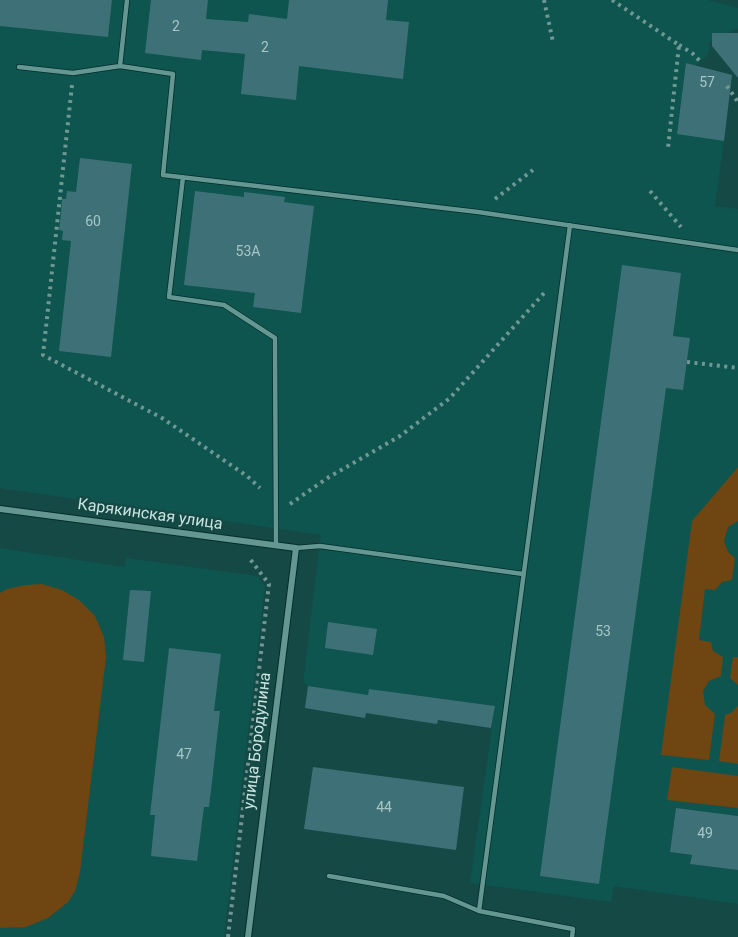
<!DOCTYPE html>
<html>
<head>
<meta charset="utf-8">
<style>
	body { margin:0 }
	canvas { display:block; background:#144945 }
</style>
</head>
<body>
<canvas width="738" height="937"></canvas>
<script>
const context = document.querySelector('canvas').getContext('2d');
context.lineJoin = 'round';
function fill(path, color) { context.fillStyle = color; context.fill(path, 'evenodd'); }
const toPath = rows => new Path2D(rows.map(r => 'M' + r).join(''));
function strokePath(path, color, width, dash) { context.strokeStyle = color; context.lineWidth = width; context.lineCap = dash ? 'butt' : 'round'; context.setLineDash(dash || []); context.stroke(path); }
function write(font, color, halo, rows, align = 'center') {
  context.font = font + ' Roboto,sans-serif'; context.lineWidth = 4.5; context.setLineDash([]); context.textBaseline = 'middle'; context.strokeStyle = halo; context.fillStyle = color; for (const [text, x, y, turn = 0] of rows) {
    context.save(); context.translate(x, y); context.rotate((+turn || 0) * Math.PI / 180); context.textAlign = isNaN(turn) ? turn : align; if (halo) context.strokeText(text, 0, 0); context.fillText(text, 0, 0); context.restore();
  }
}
fill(toPath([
	[0,0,708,0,738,8,738,29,733,30,720,41,720,33,712,33,712,41,709,42,709,54,695,66,686,64,677,133,724,141,715,206,738,209,738,816,676,808,670,852,692,855,690,864,738,870,738,904,614,886,611,902,470,883,495,706,370,689,368,695,308,686,303,682,321,535,0,488],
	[0,548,124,567,126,558,257,576,265,586,224,937,0,937]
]), '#0e544f');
fill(toPath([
	[738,467,738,521,728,527,724,541,728,552,735,558,732,580,722,582,715,590,705,589,699,640,711,642,713,651,723,657,721,676,709,681,703,691,705,705,715,714,709,760,661,755,692,521],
	[42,584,62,590,79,600,95,616,104,637,106,657,80,872,75,891,68,902,48,918,26,927,0,928,0,593,7,589,25,585],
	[733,657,738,657,738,685,730,678],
	[738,706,738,764,719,761,725,715,731,713],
	[672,767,738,776,738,808,667,800]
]), '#6f4512');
fill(toPath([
	[0,0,112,0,108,37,0,26],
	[151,0,208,0,206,19,248,22,249,14,287,19,289,0,388,0,386,20,409,22,403,79,299,66,296,100,241,94,245,54,202,50,201,60,145,53],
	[712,33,738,33,738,78,712,46],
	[686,63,732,75,724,141,677,134],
	[80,158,132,164,111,357,59,351,71,241,62,240,63,231,59,230,61,214,62,199,66,199,67,191,76,192],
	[195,191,244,197,244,192,285,197,284,202,314,206,301,313,253,307,255,293,184,285],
	[622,265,681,273,673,336,690,338,683,390,666,388,599,884,540,876],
	[130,590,151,591,144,662,123,660],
	[328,622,377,629,373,655,325,648],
	[169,648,221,654,214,711,220,711,212,782,209,807,204,807,197,861,151,856,155,815,150,815],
	[308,686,368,695,369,689,495,706,491,728,438,720,437,724,366,713,365,718,305,708],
	[313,767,464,787,456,850,304,829],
	[676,808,738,816,738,870,690,864,692,855,670,852]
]), '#3e7177');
const service = toPath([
	[120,66,127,0],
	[19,67,73,73,120,66,173,74,163,175,478,212,738,250],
	[183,177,169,297,224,305,275,338,276,546],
	[296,548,320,546,523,574],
	[329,876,444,896,479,911,573,929,572,937],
	[479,911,570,225]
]);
const minor = toPath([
	[0,509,296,548,248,937]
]);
strokePath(service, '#042d2a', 6);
strokePath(minor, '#042d2a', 8);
strokePath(toPath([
	[544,0,553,42],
	[612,0,679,45,668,148],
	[679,45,692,53,700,61],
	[72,85,43,355,162,418,247,476,260,488],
	[727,86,738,102],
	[650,191,681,227],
	[495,199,533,170],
	[687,362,738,368],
	[290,504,329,477,400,436,450,398,545,292],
	[228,937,269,584,250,559]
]), '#709794', 4, [3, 4.5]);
strokePath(service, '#649791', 4.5);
strokePath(minor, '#649791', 6);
write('14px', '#a7c6c6', null, [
	["2",176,27],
	["2",265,48],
	["57",707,83],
	["60",93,222],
	["53А",248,252],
	["53",603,632],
	["47",184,755],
	["44",384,808],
	["49",705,834]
]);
write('16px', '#cae3e0', '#144945', [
	["Карякинская улица",150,515,8],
	["улица Бородулина",258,741,-83]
]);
</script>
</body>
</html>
